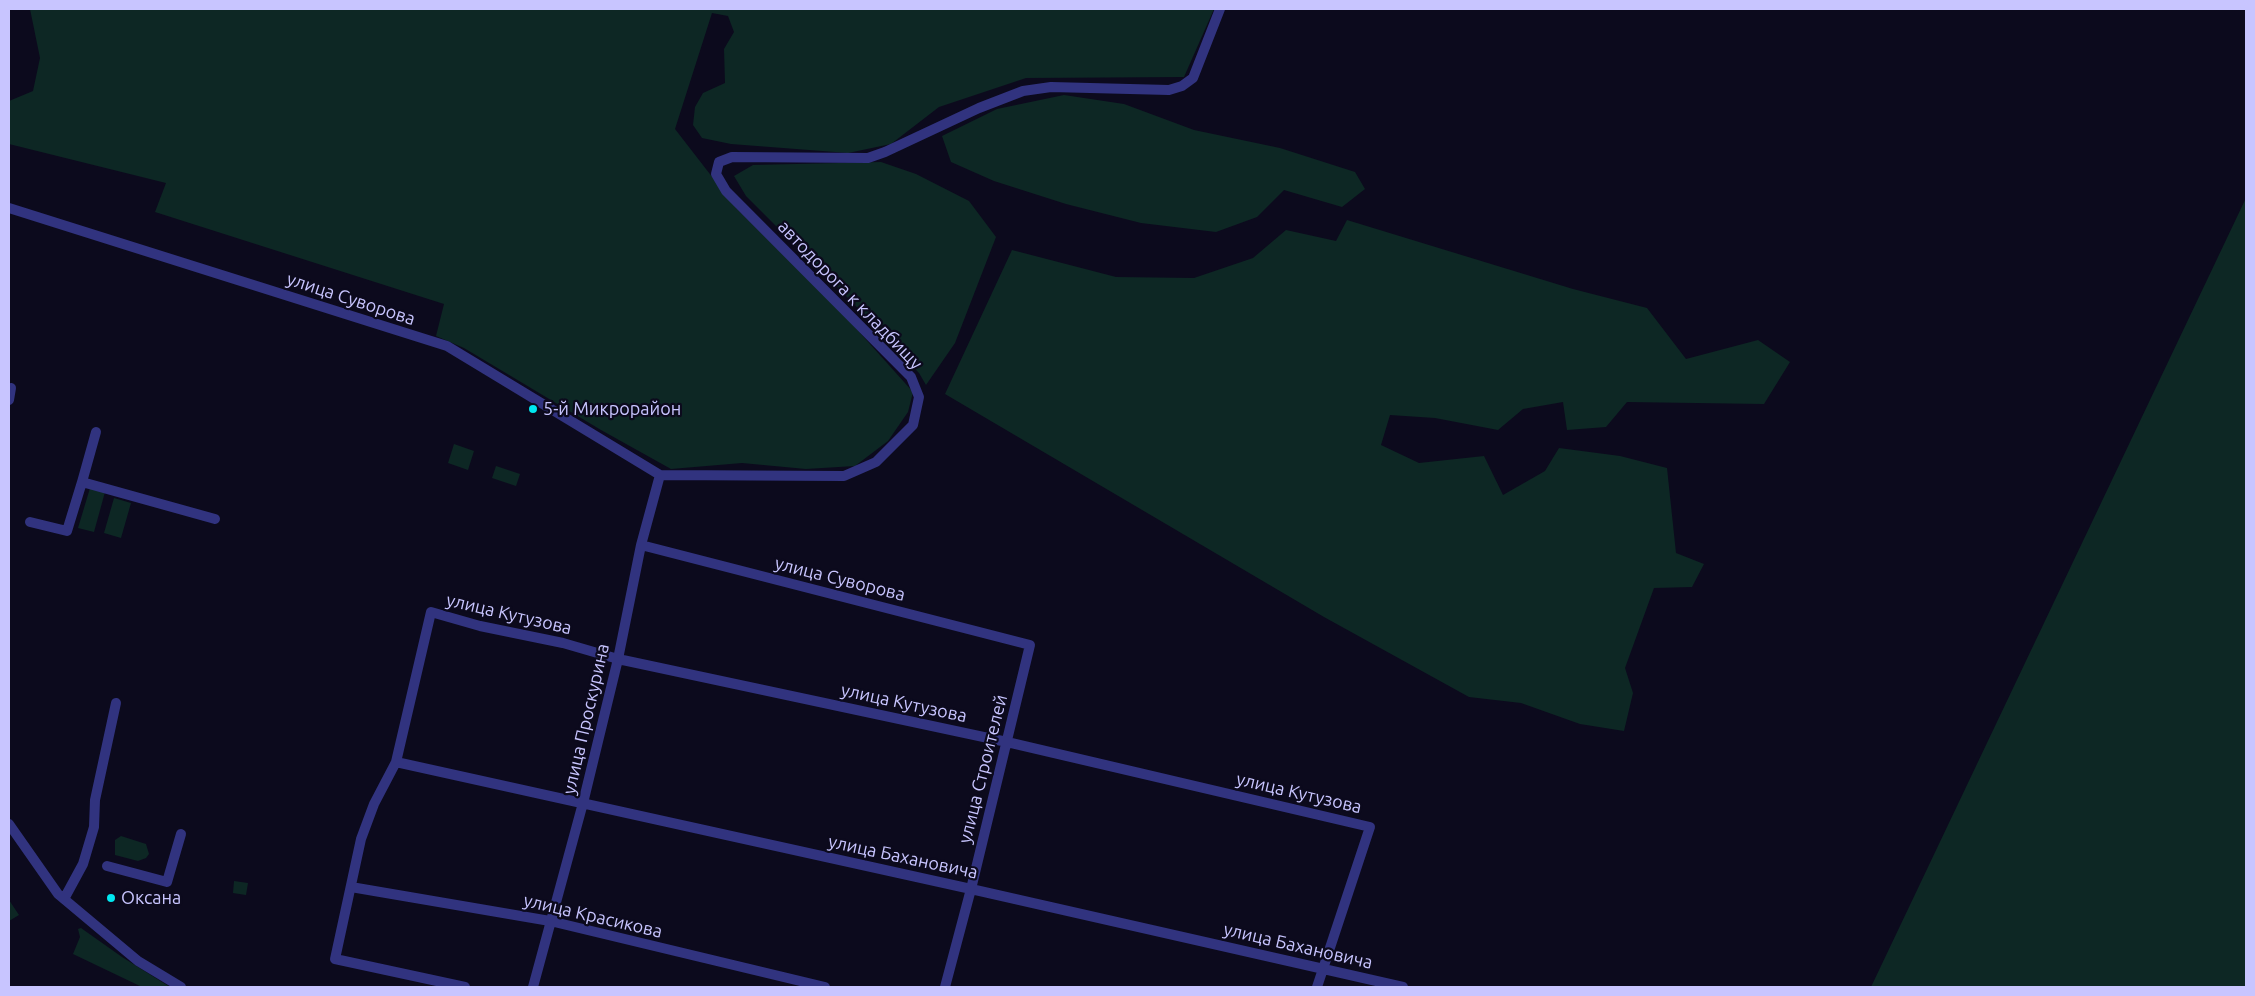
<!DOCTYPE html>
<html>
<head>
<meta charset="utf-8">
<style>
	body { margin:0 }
	#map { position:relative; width:2255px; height:996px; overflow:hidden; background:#0c0a1d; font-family:Ubuntu,sans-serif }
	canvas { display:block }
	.frame { position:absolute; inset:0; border:10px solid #c8c5ff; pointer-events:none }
</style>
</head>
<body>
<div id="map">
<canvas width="2255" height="996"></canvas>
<div class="frame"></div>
</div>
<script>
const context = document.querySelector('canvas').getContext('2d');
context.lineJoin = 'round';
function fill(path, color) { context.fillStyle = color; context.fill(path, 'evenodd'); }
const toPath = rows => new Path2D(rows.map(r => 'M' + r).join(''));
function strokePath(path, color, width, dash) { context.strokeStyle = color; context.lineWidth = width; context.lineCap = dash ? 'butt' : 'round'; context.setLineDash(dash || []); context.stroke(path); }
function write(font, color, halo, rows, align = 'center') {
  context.font = font + ' Ubuntu,sans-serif'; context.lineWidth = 4.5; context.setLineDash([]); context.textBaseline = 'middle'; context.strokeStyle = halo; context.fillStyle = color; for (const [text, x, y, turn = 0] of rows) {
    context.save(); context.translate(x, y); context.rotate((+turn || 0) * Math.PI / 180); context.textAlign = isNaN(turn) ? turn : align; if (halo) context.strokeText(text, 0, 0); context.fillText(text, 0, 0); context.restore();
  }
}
fill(toPath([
	[30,9,1214,9,1184,77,1026,78,939,107,891,144,848,153,731,144,702,138,693,125,695,107,703,93,725,83,724,49,734,32,728,16,712,13,675,129,737,209,844,315,913,392,908,412,888,441,855,466,806,469,742,463,671,469,601,430,464,348,436,336,444,304,155,212,166,183,9,144,9,101,33,91,40,58],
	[1064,95,1124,104,1194,130,1280,148,1355,172,1365,189,1342,207,1284,190,1257,217,1216,232,1141,223,1066,204,994,181,951,162,942,136,997,109],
	[881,162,916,174,969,201,996,237,955,343,926,385,919,373,850,300,746,196,734,176,753,165],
	[2246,198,2246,987,1871,987],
	[1347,220,1573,289,1647,308,1686,359,1758,340,1790,362,1764,404,1627,402,1606,427,1567,430,1563,402,1523,409,1498,430,1435,418,1390,415,1381,445,1419,463,1484,456,1503,495,1545,471,1559,448,1620,456,1667,468,1676,553,1704,564,1692,587,1654,588,1625,668,1633,693,1624,731,1580,724,1521,703,1469,697,1324,617,945,394,1012,250,1116,277,1194,278,1253,258,1286,230,1336,241],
	[454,444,474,451,468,470,448,463],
	[496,466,520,474,516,486,492,478],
	[90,488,105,492,94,532,78,528],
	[114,498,131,503,121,538,104,533],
	[121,836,146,844,149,854,146,858,138,861,115,855,115,840],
	[234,881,248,883,246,895,233,893],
	[9,900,19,915,9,921],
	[81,928,122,957,170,987,142,987,73,954,80,937,78,929]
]), '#0d2724');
strokePath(toPath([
	[9,208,447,346,660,475],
	[9,400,11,388],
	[96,432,82,482,215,519],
	[30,522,67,531,82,482],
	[641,545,1030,645,971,889,945,987],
	[396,762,971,889,1403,987],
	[9,824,58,894,138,961,181,987],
	[107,866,167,882,181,834],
	[351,887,550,921,825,987],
	[64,899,83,864,94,827,95,800,116,703],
	[465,987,335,959,361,839,374,804,396,762,431,612,480,626,563,643,618,659,1007,742,1370,827,1317,987],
	[533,987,583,803,618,659,641,545,660,475,844,476,876,462,913,425,919,397,911,377,726,191,716,174,719,162,732,157,868,158,885,152,979,108,1023,91,1051,87,1169,90,1182,86,1193,78,1220,9]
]), '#31337f', 10);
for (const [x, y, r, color] of [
	[533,409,5,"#00e8f0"],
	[111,898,5,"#00e8f0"]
]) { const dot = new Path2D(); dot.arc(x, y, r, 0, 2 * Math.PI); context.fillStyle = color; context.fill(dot); strokePath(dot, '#0c0a1d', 2); }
write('18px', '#c8c5ff', '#0c0a1d', [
	["автодорога к кладбищу",850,295,46],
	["улица Суворова",351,299,18],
	["улица Суворова",840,579,14],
	["улица Кутузова",509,614,13],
	["улица Кутузова",904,703,12],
	["улица Проскурина",586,719,-77],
	["улица Строителей",983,769,-76],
	["улица Кутузова",1299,793,13],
	["улица Бахановича",903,857,12],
	["улица Красикова",593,916,13],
	["улица Бахановича",1298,946,13]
]);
write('18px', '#c8c5ff', '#0c0a1d', [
	["5-й Микрорайон",543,409],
	["Оксана",121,898]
], 'left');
</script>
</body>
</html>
